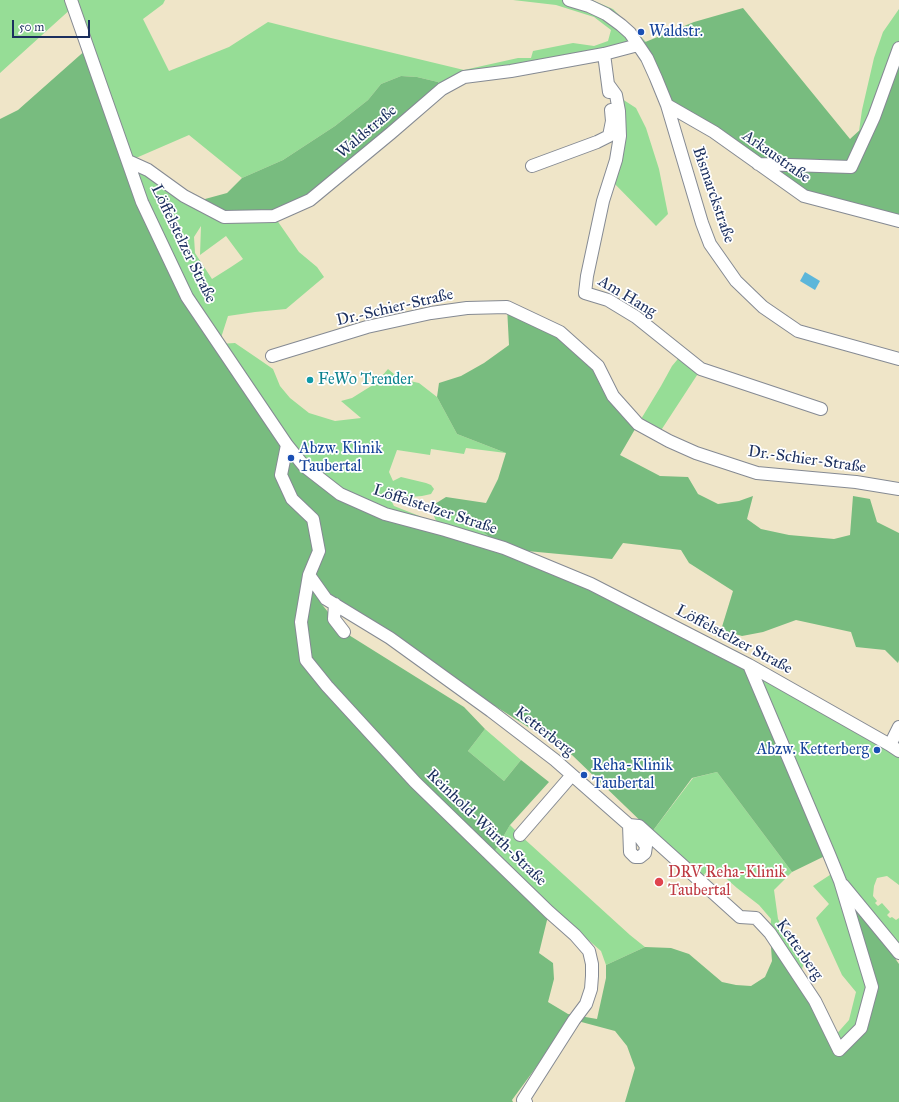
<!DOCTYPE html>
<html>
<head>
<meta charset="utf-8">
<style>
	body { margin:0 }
	#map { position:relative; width:899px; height:1102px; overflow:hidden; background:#efe5c8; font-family:"IM FELL Great Primer",serif }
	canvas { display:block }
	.scale { position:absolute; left:12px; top:20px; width:78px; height:18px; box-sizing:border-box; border:2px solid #1b2f5e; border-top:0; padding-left:5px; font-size:12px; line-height:14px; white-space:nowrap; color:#1b2f5e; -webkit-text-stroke:3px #fff; paint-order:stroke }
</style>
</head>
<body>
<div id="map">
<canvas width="899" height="1102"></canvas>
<div class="scale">50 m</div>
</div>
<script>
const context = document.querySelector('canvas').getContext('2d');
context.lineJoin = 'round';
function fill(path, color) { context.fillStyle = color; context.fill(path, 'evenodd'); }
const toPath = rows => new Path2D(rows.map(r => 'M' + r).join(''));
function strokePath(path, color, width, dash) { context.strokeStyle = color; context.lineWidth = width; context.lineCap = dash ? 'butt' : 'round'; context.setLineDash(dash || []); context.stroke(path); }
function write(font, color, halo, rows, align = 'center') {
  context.font = font + ' "IM FELL Great Primer",serif'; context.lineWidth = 3.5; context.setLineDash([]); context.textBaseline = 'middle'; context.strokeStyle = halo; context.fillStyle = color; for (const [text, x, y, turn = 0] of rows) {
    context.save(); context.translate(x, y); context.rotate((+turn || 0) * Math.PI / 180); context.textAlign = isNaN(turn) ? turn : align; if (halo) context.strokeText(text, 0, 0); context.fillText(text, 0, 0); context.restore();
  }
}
fill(toPath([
	[0,0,165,0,163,4,143,19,169,71,229,47,268,22,331,38,464,70,518,58,531,58,533,51,573,43,594,46,608,41,611,30,594,17,556,5,513,0,592,0,613,9,646,42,604,54,511,71,464,77,442,89,438,82,417,77,401,76,381,84,368,100,335,126,283,160,242,178,189,135,129,161,148,170,184,196,224,217,274,216,299,252,317,267,324,277,286,309,255,312,228,316,219,344,235,343,260,360,273,369,280,386,290,398,309,413,335,421,361,418,341,401,352,398,376,383,388,369,400,379,419,383,437,397,457,434,506,453,466,448,464,454,431,449,430,455,397,450,389,472,393,481,401,477,426,483,431,485,434,489,431,494,422,496,397,498,392,502,394,506,437,523,430,507,469,520,504,548,445,530,385,514,340,494,304,466,287,445,187,297,142,202,73,7,0,73],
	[201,226,200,255,226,236,243,259,231,267,212,279,195,253,194,237],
	[899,9,899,48,874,117,859,131,862,110,874,58,883,32],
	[616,95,636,108,646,128,659,169,668,214,656,226,610,179,616,160],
	[682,354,701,369,658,435,638,424,661,386,672,366],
	[749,665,899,751,899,885,887,876,877,878,874,886,873,896,877,901,875,903,878,906,882,903,890,912,887,915,890,918,892,917,896,920,899,918,899,953,887,939,872,987,861,1028,839,1050,833,1038,849,1020,856,992,842,975,816,918,829,904,813,886,836,871],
	[485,729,521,760,504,781,468,751],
	[717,772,792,872,774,890,778,919,804,961,800,978,770,933,771,919,759,905,737,888,712,866,701,878,652,832,693,778],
	[510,825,520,835,630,935,645,947,606,965,601,951,492,856]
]), '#96dd96');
fill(toPath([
	[743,8,850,139,874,117,899,48,899,221,804,196,667,105,638,45,694,22],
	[88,48,128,161,187,297,287,445,340,494,502,547,469,520,430,507,446,497,486,503,498,479,506,453,457,434,437,397,439,383,461,376,484,363,509,345,507,307,560,332,598,366,638,424,620,455,660,476,688,477,698,494,718,504,739,501,753,496,747,519,761,529,789,535,834,539,850,535,853,496,870,499,877,522,899,533,899,660,898,663,885,650,856,647,851,632,796,620,763,632,742,636,721,630,733,591,689,563,681,550,623,543,612,559,506,549,749,665,829,854,792,872,717,772,692,778,652,832,572,755,335,604,310,578,320,602,344,632,464,707,485,729,468,751,504,781,521,760,549,782,510,825,492,856,549,912,539,953,553,963,554,979,548,1002,568,1014,597,1019,606,978,606,965,645,947,671,948,689,954,722,982,736,985,751,986,765,977,772,961,770,933,839,1050,861,1028,872,987,840,881,899,964,899,1102,625,1102,635,1068,627,1046,615,1031,574,1020,570,1021,512,1100,513,1102,0,1102,0,119,18,110],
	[401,76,417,77,438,82,442,89,310,200,274,216,224,217,194,202,227,193,242,178,283,160,335,126,368,100,381,84]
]), '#78bc7f');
fill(toPath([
	[805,272,820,281,815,290,800,281]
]), '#5cb6da');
const minor = toPath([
	[71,0,142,202,187,297,287,445,304,466,340,494,385,514,445,530,504,548,591,584,749,665,890,745,899,751],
	[569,0,589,6,606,14,621,25,630,33,647,58,656,78,667,105,702,223,710,244,736,281,763,307,798,331,899,359],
	[604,54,609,92],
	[608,84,616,95,619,111,620,136,616,160,603,201,587,276,585,293,608,300,636,317,701,369,821,409],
	[667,105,714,132,804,196,899,221],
	[128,161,148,170,184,196,224,217,274,216,310,200,391,133,442,89,464,77,511,71,604,54,638,45],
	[758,164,851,167,874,117,899,48],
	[532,166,597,142,609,136,612,121,611,110],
	[272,356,367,327,431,313,467,308,507,307,560,332,598,366,613,396,638,424,669,441,696,453,757,473,856,482,899,489],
	[287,445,281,475,292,499,313,519,319,551,309,575,326,599,390,638,491,711,555,760,629,825,638,835,646,846,645,853,640,857,635,857,630,852,629,825],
	[309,575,301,622,306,660,327,686,415,782,549,912,575,935,589,951,592,964,592,976,591,989,586,1004,574,1020,523,1100,526,1102],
	[335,604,334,619,344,632],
	[890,745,899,727],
	[629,825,639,826,740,917,756,918,770,933,815,1001,839,1050,861,1028,872,987,840,881,829,854,749,665],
	[520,835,572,775],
	[843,885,899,953]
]);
strokePath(minor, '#858a93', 14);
strokePath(minor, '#fff', 12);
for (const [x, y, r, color] of [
	[641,32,4,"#1a4fb4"],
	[310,380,4,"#0f9aa8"],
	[291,458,4,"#1a4fb4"],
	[877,750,4,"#1a4fb4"],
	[584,775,4,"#1a4fb4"],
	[659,882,5,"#e0444e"]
]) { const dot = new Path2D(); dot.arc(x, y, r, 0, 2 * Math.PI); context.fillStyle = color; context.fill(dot); strokePath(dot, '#fff', 1.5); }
write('16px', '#164399', '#fff', [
	["Waldstr.",649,32],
	["Abzw. Klinik",299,449],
	["Taubertal",299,467],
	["Abzw. Ketterberg",869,750,"right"],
	["Reha-Klinik",592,766],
	["Taubertal",592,784]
], 'left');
write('16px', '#1b2f5e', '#fff', [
	["Waldstraße",367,132,-40],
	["Arkaustraße",776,157,35],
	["Bismarckstraße",713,195,71],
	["Löffelstelzer Straße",183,244,64],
	["Am Hang",627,297,31],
	["Dr.-Schier-Straße",395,308,-13],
	["Dr.-Schier-Straße",807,460,8],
	["Löffelstelzer Straße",435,510,18],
	["Löffelstelzer Straße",734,640,28],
	["Ketterberg",544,732,38],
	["Reinhold-Würth-Straße",486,828,44],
	["Ketterberg",799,950,55]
]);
write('16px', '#0d838f', '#fff', [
	["FeWo Trender",318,380]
], 'left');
write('16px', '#be3a42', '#fff', [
	["DRV Reha-Klinik",668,873],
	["Taubertal",668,891]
], 'left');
</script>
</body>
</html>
